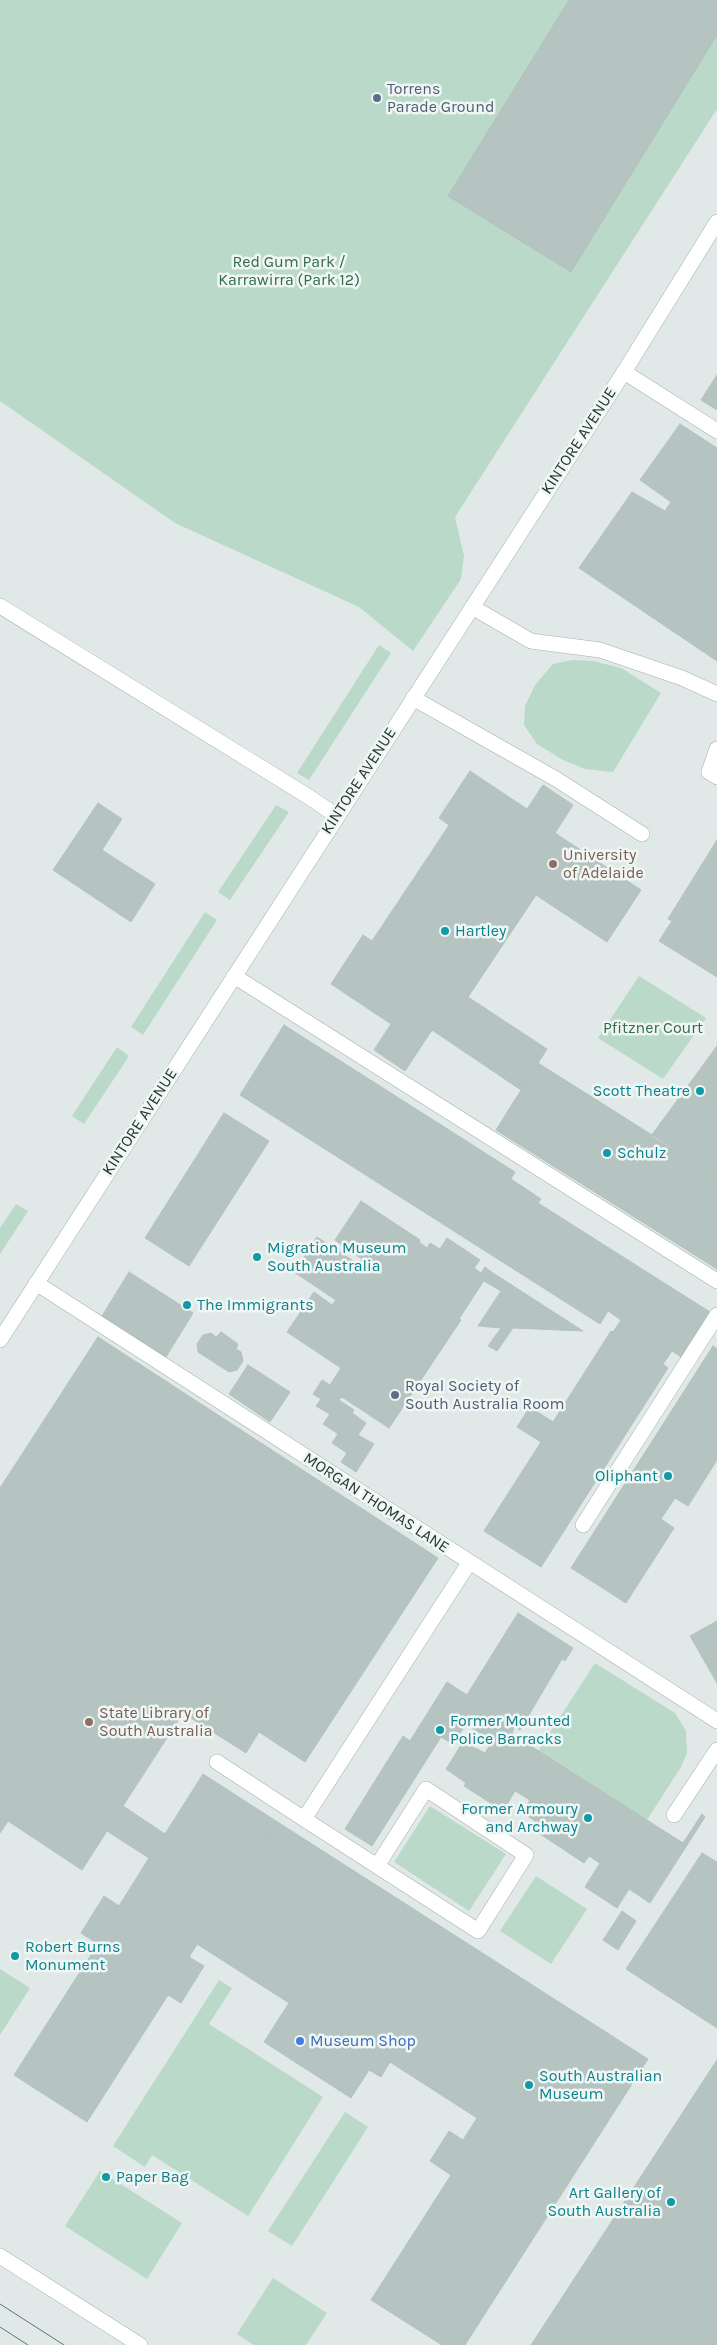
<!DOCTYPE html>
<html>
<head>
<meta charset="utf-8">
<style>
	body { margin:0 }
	canvas { display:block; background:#e0e9e7 }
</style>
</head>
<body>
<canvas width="717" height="2345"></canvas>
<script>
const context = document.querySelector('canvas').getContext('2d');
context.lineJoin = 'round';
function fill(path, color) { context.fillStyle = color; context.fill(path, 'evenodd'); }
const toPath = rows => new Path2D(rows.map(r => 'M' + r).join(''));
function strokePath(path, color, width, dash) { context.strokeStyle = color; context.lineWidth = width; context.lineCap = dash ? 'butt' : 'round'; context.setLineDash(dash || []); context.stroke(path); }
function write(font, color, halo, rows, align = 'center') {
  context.font = font + ' Karla,sans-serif'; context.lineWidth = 5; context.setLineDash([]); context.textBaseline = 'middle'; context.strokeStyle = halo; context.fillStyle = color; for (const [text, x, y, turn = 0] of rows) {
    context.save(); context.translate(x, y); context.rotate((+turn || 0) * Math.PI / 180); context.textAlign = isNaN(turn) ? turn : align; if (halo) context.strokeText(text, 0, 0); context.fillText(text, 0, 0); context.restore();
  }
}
fill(toPath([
	[0,0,717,0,717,109,455,517,464,556,461,579,413,651,359,607,175,523,0,401],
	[379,645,391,653,309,780,297,773],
	[572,660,593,661,621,668,661,693,613,772,585,769,563,760,537,744,524,725,525,706,535,685,553,664],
	[276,805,289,812,230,900,218,892],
	[205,912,217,920,143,1035,131,1027],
	[639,976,706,1018,663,1079,598,1038],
	[117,1047,129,1056,84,1124,72,1116],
	[16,1204,28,1211,0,1254,0,1228],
	[595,1663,675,1713,686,1731,687,1753,681,1767,647,1820,538,1751],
	[430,1806,506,1854,469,1911,394,1862],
	[536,1876,587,1909,551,1964,500,1931],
	[0,1969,30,1988,0,2035],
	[219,1980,232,1988,209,2024,323,2097,248,2216,152,2155,145,2167,113,2146],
	[345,2112,368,2127,292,2246,268,2231],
	[100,2171,182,2223,147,2279,65,2226],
	[273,2278,327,2313,306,2345,254,2345,237,2334]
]), '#bad9c8');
const building = toPath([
	[569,0,717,0,717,35,571,272,448,196,569,0],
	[717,375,717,410,701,400,717,375],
	[680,424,717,448,717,661,579,568,632,492,665,511,671,502,640,480,680,424],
	[470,771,527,809,543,785,573,805,555,833,641,890,607,942,536,895,468,997,547,1049,521,1090,432,1030,405,1071,374,1050,391,1024,331,984,363,935,372,941,436,845,449,825,439,818,470,771],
	[98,803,122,819,102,850,155,884,131,922,53,870,98,803],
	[717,840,717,977,659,941,672,921,668,919,717,840],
	[284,1025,515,1172,511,1179,541,1199,538,1203,710,1312,681,1357,672,1351,663,1364,668,1368,541,1567,484,1531,541,1442,517,1427,530,1407,553,1422,611,1331,613,1332,621,1320,608,1311,600,1324,240,1095,284,1025],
	[717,1046,717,1176,651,1136,717,1046],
	[538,1063,717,1176,717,1269,496,1130,538,1063],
	[224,1113,269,1141,189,1266,145,1238,224,1113],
	[361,1201,420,1240,419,1242,427,1248,430,1243,440,1249,447,1238,480,1260,474,1268,481,1273,485,1267,490,1271,459,1319,461,1320,389,1428,342,1397,339,1400,354,1410,352,1413,366,1423,358,1435,374,1444,356,1472,341,1462,347,1453,332,1443,338,1434,323,1424,330,1414,316,1406,321,1399,313,1394,322,1380,330,1385,341,1368,287,1332,314,1292,332,1305,336,1300,294,1272,317,1237,358,1264,362,1259,335,1240,361,1201],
	[490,1271,583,1331,513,1328,497,1351,488,1346,501,1328,478,1326,501,1291,484,1281,490,1271],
	[129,1272,193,1313,166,1357,102,1316,129,1272],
	[221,1332,238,1344,236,1349,241,1352,243,1361,237,1370,229,1372,198,1352,197,1344,203,1335,211,1333,216,1337,221,1332],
	[98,1337,438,1558,305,1762,259,1732,246,1753,183,1713,123,1806,165,1834,203,1774,276,1821,189,1957,204,1966,181,2003,168,1995,87,2122,14,2075,98,1944,81,1933,104,1896,119,1906,149,1858,107,1831,82,1870,8,1821,0,1833,0,1488,98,1337],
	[713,1346,717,1349,717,1460,688,1506,675,1498,661,1519,674,1528,626,1603,571,1568,713,1346],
	[248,1365,290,1392,270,1422,229,1394,248,1365],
	[518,1613,573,1648,565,1661,562,1659,520,1730,514,1726,512,1735,501,1727,492,1741,466,1724,453,1744,441,1737,372,1846,345,1829,403,1736,410,1741,447,1682,467,1695,518,1613],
	[717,1621,717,1683,690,1636,717,1621],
	[501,1727,683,1843,702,1814,705,1817,650,1903,629,1889,617,1908,585,1887,600,1863,589,1856,584,1863,531,1828,535,1821,522,1812,530,1800,515,1791,503,1811,464,1786,466,1783,446,1769,463,1742,485,1753,501,1727],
	[276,1821,648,2059,465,2345,442,2345,371,2300,451,2175,430,2161,449,2131,463,2140,477,2118,390,2062,381,2077,369,2070,351,2098,264,2042,289,2003,197,1944,276,1821],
	[702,1853,717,1862,717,2028,626,1969,702,1853],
	[622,1911,636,1921,618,1950,603,1940,622,1911],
	[717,2060,717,2345,531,2345,717,2060]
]);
fill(building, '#b5c4c0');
strokePath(building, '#b3c2be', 1);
const lane = toPath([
	[624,372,717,431],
	[0,606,309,797,337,816],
	[472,607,531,641,600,650,682,678,717,694],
	[413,698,556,779,642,834],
	[717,749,709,772,717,777],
	[234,976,717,1281],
	[36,1283,717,1721],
	[583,1525,717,1315],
	[217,1762,304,1819,469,1563],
	[674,1815,717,1750],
	[304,1819,478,1931,526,1855,426,1789,377,1866]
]);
const secondary = toPath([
	[0,1340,624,372,717,222],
	[0,2256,140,2345]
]);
strokePath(lane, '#a3b0ae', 16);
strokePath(secondary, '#a0b4b0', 16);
strokePath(lane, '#fff', 15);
strokePath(secondary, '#fff', 15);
strokePath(toPath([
	[0,2304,64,2345],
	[0,2327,28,2345]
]), '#5c7471', 1);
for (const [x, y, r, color] of [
	[377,98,5,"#5c6f8a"],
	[553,864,5,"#8d6e63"],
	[445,931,5,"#0f9aa8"],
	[700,1091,5,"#0f9aa8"],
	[607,1153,5,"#0f9aa8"],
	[257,1257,5,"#0f9aa8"],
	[187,1305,5,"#0f9aa8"],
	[395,1395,5,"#5c6f8a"],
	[668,1476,5,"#0f9aa8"],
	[89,1722,5,"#8d6e63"],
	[440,1730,5,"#0f9aa8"],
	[588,1818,5,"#0f9aa8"],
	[15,1956,5,"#0f9aa8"],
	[300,2041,5,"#3f7fe0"],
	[529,2085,5,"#0f9aa8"],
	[106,2177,5,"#0f9aa8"],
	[671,2202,5,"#0f9aa8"]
]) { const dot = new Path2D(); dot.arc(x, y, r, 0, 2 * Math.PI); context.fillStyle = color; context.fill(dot); strokePath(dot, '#f0f6f4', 2); }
write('16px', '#4e5e75', '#f0f6f4', [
	["Torrens",387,89],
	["Parade Ground",387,107],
	["Royal Society of",405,1386],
	["South Australia Room",405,1404]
], 'left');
write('16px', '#306b51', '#f0f6f4', [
	["Red Gum Park /",289,262],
	["Karrawirra (Park 12)",289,280],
	["Pfitzner Court",653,1028]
]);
write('16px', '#223836', '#f0f6f4', [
	["KINTORE AVENUE",579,441,-57],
	["KINTORE AVENUE",359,781,-57],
	["KINTORE AVENUE",140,1122,-57],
	["MORGAN THOMAS LANE",376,1503,33]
]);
write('16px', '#785e54', '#f0f6f4', [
	["University",563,855],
	["of Adelaide",563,873],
	["State Library of",99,1713],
	["South Australia",99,1731]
], 'left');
write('16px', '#0d838f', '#f0f6f4', [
	["Hartley",455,931],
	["Scott Theatre",690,1091,"right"],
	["Schulz",617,1153],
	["Migration Museum",267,1248],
	["South Australia",267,1266],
	["The Immigrants",197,1305],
	["Oliphant",658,1476,"right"],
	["Former Mounted",450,1721],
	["Police Barracks",450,1739],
	["Former Armoury",578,1809,"right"],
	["and Archway",578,1827,"right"],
	["Robert Burns",25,1947],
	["Monument",25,1965],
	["South Australian",539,2076],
	["Museum",539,2094],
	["Paper Bag",116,2177],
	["Art Gallery of",661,2193,"right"],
	["South Australia",661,2211,"right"]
], 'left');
write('16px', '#366cbe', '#f0f6f4', [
	["Museum Shop",310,2041]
], 'left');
</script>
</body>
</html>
